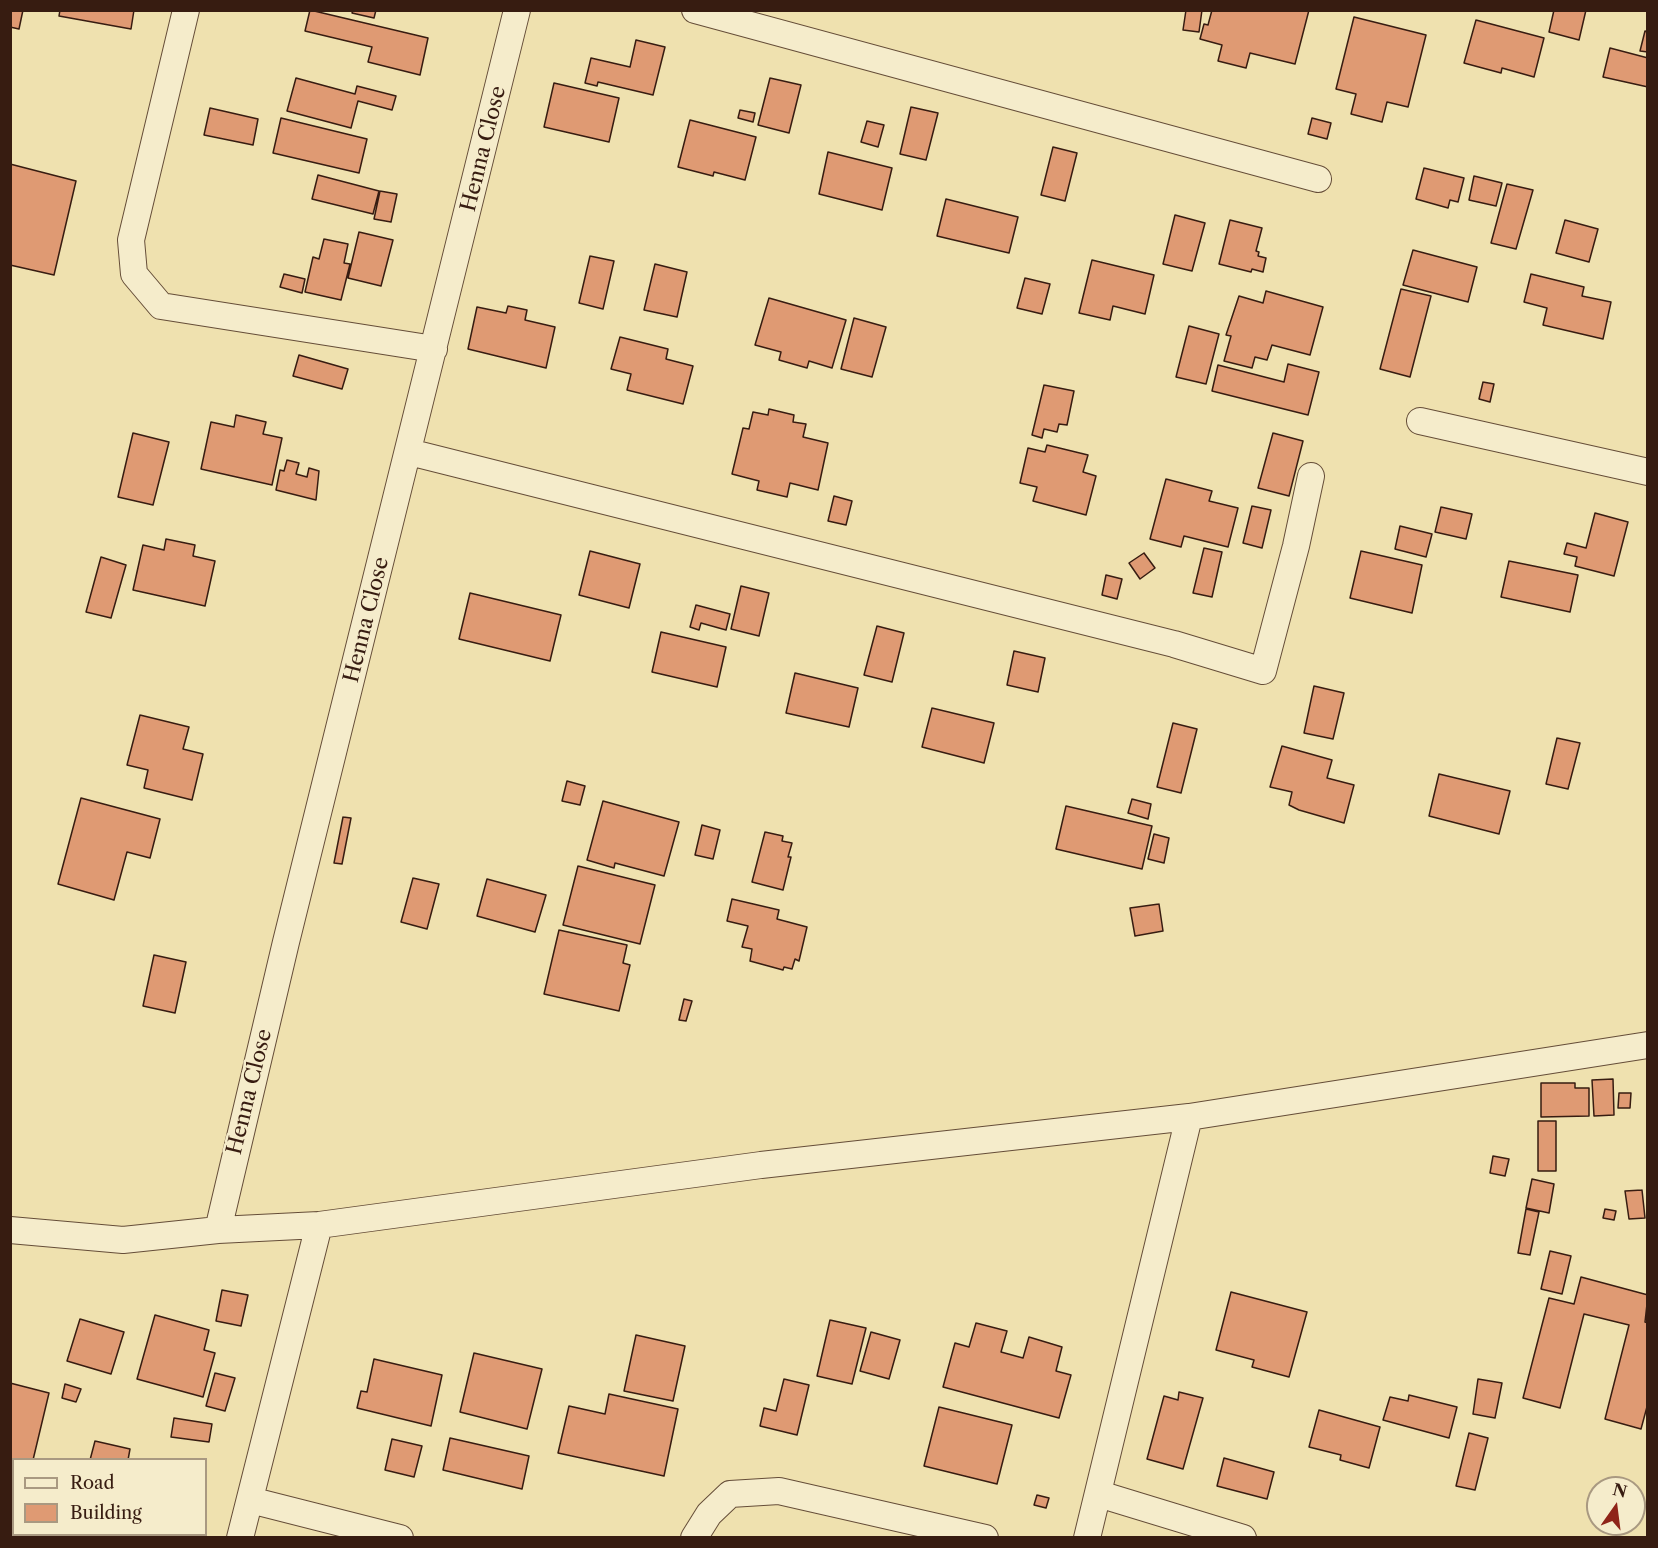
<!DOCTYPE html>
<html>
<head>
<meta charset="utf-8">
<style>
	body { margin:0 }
	#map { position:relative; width:1658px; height:1548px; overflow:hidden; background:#efe1af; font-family:"Libre Caslon Text",serif }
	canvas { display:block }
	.frame { position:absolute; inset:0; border:12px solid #371c11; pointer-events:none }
	.legend { position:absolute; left:12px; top:1458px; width:195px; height:78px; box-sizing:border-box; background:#f5eccb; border:2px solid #a99981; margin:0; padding:8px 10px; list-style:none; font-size:18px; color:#371c11 }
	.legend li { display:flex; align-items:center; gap:12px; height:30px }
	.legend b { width:30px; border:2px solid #a99981 }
	.north { position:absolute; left:1586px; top:1476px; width:60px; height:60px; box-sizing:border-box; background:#f5eccb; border:2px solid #a99981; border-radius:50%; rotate:14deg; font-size:16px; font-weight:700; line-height:24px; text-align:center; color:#371c11 }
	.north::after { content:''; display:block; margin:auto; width:21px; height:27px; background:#8f2418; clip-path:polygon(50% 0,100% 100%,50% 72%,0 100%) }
</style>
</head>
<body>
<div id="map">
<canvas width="1658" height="1548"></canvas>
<div class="frame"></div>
<ul class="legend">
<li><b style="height:8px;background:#f5eccb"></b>Road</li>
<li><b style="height:16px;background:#df9a73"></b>Building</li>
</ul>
<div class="north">N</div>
</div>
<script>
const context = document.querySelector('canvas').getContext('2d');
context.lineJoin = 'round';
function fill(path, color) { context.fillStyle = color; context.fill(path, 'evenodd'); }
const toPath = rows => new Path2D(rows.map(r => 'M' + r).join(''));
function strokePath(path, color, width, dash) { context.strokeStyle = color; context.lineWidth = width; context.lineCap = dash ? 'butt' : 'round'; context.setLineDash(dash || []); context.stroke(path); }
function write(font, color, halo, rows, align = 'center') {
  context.font = font + ' "Libre Caslon Text",serif'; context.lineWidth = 5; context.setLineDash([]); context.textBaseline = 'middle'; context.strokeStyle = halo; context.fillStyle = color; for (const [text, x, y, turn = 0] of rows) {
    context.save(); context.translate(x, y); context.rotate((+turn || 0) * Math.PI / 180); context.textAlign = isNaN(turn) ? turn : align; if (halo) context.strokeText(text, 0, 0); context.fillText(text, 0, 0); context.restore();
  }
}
const building = toPath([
	[10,10,23,10,19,29,10,27,10,10],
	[60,10,134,10,131,29,59,16,60,10],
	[310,10,428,38,420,75,368,62,372,47,305,31,310,10],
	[353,10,376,10,374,18,352,13,353,10],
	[1186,10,1202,10,1199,32,1183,30,1186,10],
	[1212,10,1309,10,1295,64,1250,53,1246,68,1218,61,1222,45,1200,39,1204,24,1208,25,1212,10],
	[1554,10,1586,10,1579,40,1549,32,1554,10],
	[1354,17,1426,35,1408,107,1387,102,1382,122,1351,114,1356,94,1336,89,1354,17],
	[1476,20,1544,38,1534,77,1502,68,1501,73,1464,63,1476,20],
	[1645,31,1648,32,1648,52,1640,51,1645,31],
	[636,40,665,47,653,95,598,82,597,86,585,83,591,58,630,67,636,40],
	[1610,48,1648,58,1648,87,1603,77,1610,48],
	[296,78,355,94,357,86,396,96,392,110,358,101,351,128,287,111,296,78],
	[770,78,801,85,789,133,758,125,770,78],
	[554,83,619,98,609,142,544,127,554,83],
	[911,107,938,113,926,160,900,154,911,107],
	[210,108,258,119,253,145,204,135,210,108],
	[740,110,755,113,753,122,738,118,740,110],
	[281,118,367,139,359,173,273,153,281,118],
	[1312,118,1331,123,1327,139,1308,134,1312,118],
	[690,120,756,137,745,180,714,172,713,176,678,167,690,120],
	[867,121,884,125,878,147,861,142,867,121],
	[1053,147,1077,153,1065,201,1041,195,1053,147],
	[828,152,892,168,882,210,819,194,828,152],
	[10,164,76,181,54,275,10,265,10,164],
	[1424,168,1464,178,1458,202,1450,200,1448,208,1416,199,1424,168],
	[318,175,379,191,373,214,312,199,318,175],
	[1474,176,1502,183,1496,206,1469,200,1474,176],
	[1507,184,1533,190,1516,249,1491,243,1507,184],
	[380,191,397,194,391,222,374,219,380,191],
	[946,199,1018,217,1009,253,937,236,946,199],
	[1175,215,1205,223,1192,271,1163,264,1175,215],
	[1230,220,1262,228,1256,251,1259,252,1258,256,1266,258,1263,272,1252,269,1251,272,1219,264,1230,220],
	[1565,220,1598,229,1589,262,1556,253,1565,220],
	[359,232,393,240,381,286,348,278,359,232],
	[324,239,348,244,344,263,350,264,341,300,305,292,313,257,319,259,324,239],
	[1413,250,1477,267,1468,302,1403,285,1413,250],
	[590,256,614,261,603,309,579,303,590,256],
	[1092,260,1154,275,1145,314,1113,306,1110,320,1079,313,1092,260],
	[655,264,687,272,677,317,644,310,655,264],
	[284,274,305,279,302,293,280,287,284,274],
	[1531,274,1584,287,1582,296,1611,302,1603,339,1543,325,1547,308,1524,302,1531,274],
	[1025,278,1050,284,1042,314,1017,308,1025,278],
	[1401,289,1431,296,1410,377,1380,369,1401,289],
	[1266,291,1323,307,1310,355,1272,345,1267,360,1255,357,1252,368,1224,361,1231,336,1226,335,1239,296,1263,303,1266,291],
	[769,298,846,320,832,368,809,361,807,368,779,360,781,352,755,345,769,298],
	[508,306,527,310,525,320,555,327,546,368,468,349,477,307,506,313,508,306],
	[854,318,886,327,872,377,841,369,854,318],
	[1189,326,1219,334,1206,384,1176,377,1189,326],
	[620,337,668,349,666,359,693,366,683,404,627,390,631,374,611,369,620,337],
	[299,355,348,369,342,389,293,376,299,355],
	[1288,364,1319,372,1308,415,1212,391,1218,365,1284,382,1288,364],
	[1483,382,1494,384,1490,402,1479,399,1483,382],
	[1044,385,1074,391,1067,425,1059,424,1057,432,1044,429,1042,438,1032,435,1044,385],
	[769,409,794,415,793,422,806,424,803,437,828,443,818,490,790,483,787,497,757,490,759,481,732,474,743,428,749,429,753,412,768,415,769,409],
	[236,415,266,422,263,434,282,438,272,485,201,469,211,422,234,427,236,415],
	[133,433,169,442,153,505,118,497,133,433],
	[1273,433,1303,441,1289,496,1258,488,1273,433],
	[1047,445,1088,455,1083,472,1096,476,1086,515,1033,501,1037,487,1020,483,1028,448,1045,452,1047,445],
	[287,460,299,463,296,474,307,477,309,468,319,471,316,500,276,490,280,470,284,471,287,460],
	[1166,479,1212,491,1209,501,1238,508,1228,547,1184,536,1181,547,1150,539,1166,479],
	[834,496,852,501,846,525,828,521,834,496],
	[1252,506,1271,510,1262,548,1243,543,1252,506],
	[1441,507,1472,514,1466,539,1435,532,1441,507],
	[1595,513,1628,522,1614,576,1575,566,1577,557,1564,554,1567,543,1586,548,1595,513],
	[1400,526,1432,534,1426,557,1395,549,1400,526],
	[166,539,195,545,193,556,215,561,205,606,133,590,143,545,164,550,166,539],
	[1204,548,1222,552,1212,597,1193,593,1204,548],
	[590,551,640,564,629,608,579,595,590,551],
	[1361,551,1422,565,1412,613,1350,598,1361,551],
	[1144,553,1155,568,1140,579,1129,563,1144,553],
	[101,557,126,565,111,618,86,612,101,557],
	[1509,561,1578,575,1570,612,1501,597,1509,561],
	[1106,575,1122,579,1117,599,1102,595,1106,575],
	[741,586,769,593,759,636,731,629,741,586],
	[470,593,561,615,550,661,459,639,470,593],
	[696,605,730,614,726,630,701,623,699,630,690,627,696,605],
	[877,626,904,633,892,682,864,675,877,626],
	[661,632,726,647,717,687,652,672,661,632],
	[1014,651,1045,658,1038,692,1007,685,1014,651],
	[795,673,858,688,849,727,786,713,795,673],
	[1314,686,1344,693,1333,739,1304,733,1314,686],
	[932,708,994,723,984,763,922,747,932,708],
	[140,715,189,727,183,749,203,754,192,800,144,788,148,770,127,765,140,715],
	[1173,723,1197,729,1181,793,1157,787,1173,723],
	[1557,738,1580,743,1568,789,1546,784,1557,738],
	[1282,746,1332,760,1327,778,1354,785,1344,823,1299,810,1289,805,1292,792,1270,787,1282,746],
	[1439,774,1510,791,1499,834,1429,816,1439,774],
	[567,781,585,786,580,805,562,801,567,781],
	[81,798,160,819,150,858,127,852,114,900,58,884,81,798],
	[1132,799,1151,804,1148,819,1128,813,1132,799],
	[603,801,679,822,664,876,615,863,614,868,587,860,603,801],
	[1066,806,1152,826,1142,869,1056,849,1066,806],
	[343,817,351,818,342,864,334,863,343,817],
	[702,825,720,830,713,859,695,855,702,825],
	[765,832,783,836,782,841,792,843,788,857,791,857,783,890,752,882,765,832],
	[1154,834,1169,838,1164,863,1148,859,1154,834],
	[578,866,655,885,640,944,563,925,578,866],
	[413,878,439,884,427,929,401,922,413,878],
	[487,879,546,895,535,932,477,916,487,879],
	[732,899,779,910,777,919,807,927,799,961,795,959,792,969,784,967,783,970,750,961,752,949,742,947,748,926,727,921,732,899],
	[1159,904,1163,931,1135,936,1130,908,1159,904],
	[559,930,627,945,623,963,630,965,619,1011,544,994,559,930],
	[154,955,186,962,175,1013,143,1006,154,955],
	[684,999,692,1001,686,1021,679,1020,684,999],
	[1613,1079,1614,1115,1594,1116,1592,1080,1613,1079],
	[1541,1083,1575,1083,1575,1088,1589,1088,1589,1116,1541,1117,1541,1083],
	[1619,1093,1631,1093,1630,1108,1618,1108,1619,1093],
	[1538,1121,1556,1121,1556,1171,1538,1171,1538,1121],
	[1493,1156,1509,1159,1505,1176,1490,1173,1493,1156],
	[1532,1179,1554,1184,1549,1213,1526,1208,1532,1179],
	[1642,1190,1645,1218,1629,1219,1625,1191,1642,1190],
	[1526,1209,1539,1212,1530,1255,1518,1253,1526,1209],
	[1605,1209,1616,1211,1614,1220,1603,1218,1605,1209],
	[1550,1251,1571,1256,1562,1294,1541,1289,1550,1251],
	[1581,1277,1648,1295,1645,1322,1648,1323,1648,1403,1641,1429,1605,1419,1629,1325,1584,1314,1560,1408,1523,1398,1549,1298,1574,1304,1581,1277],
	[222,1290,248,1295,241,1326,216,1321,222,1290],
	[1231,1292,1307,1312,1289,1377,1252,1367,1254,1360,1216,1350,1231,1292],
	[155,1315,209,1330,204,1350,215,1353,203,1397,137,1379,155,1315],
	[80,1319,124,1332,111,1374,67,1361,80,1319],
	[830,1320,866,1328,852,1384,817,1376,830,1320],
	[976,1323,1007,1331,1001,1352,1023,1358,1029,1337,1062,1347,1056,1371,1071,1375,1059,1418,943,1387,955,1343,969,1347,976,1323],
	[871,1332,900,1340,889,1379,860,1371,871,1332],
	[636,1335,685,1346,673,1401,624,1391,636,1335],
	[474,1353,542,1369,527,1429,460,1412,474,1353],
	[374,1359,442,1375,431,1426,357,1408,361,1391,367,1392,374,1359],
	[215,1373,235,1378,225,1411,206,1406,215,1373],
	[784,1379,809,1385,797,1435,760,1426,764,1408,776,1411,784,1379],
	[1478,1379,1502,1383,1495,1418,1473,1414,1478,1379],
	[10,1383,49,1393,33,1460,14,1460,14,1530,10,1530,10,1383],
	[65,1384,81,1389,76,1402,62,1398,65,1384],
	[1179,1392,1203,1398,1183,1469,1147,1459,1164,1396,1178,1400,1179,1392],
	[609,1394,678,1409,664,1476,558,1453,569,1406,605,1414,609,1394],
	[1409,1395,1457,1407,1449,1438,1383,1420,1390,1397,1408,1401,1409,1395],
	[939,1407,1012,1425,997,1484,924,1466,939,1407],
	[1319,1410,1380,1427,1369,1468,1340,1460,1341,1455,1309,1447,1319,1410],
	[174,1418,212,1424,209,1442,171,1437,174,1418],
	[1469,1433,1488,1438,1475,1490,1456,1486,1469,1433],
	[450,1438,529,1456,522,1489,443,1470,450,1438],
	[392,1439,422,1446,414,1477,385,1470,392,1439],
	[95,1441,130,1449,128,1460,90,1460,95,1441],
	[1224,1458,1274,1472,1267,1499,1217,1486,1224,1458],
	[1037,1495,1049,1498,1046,1508,1034,1505,1037,1495]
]);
fill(building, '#df9a73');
strokePath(building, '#371c11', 1.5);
const minor = toPath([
	[186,10,131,240,134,274,161,306,434,349],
	[695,10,1318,179],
	[1420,421,1648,472],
	[409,452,1174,644,1263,671,1296,546,1311,476],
	[10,1230,123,1240,218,1230,319,1225,761,1165,1189,1117,1648,1045],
	[218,1230,286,942,517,10],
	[1099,1494,1243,1538],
	[250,1500,400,1538],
	[240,1538,319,1225],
	[694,1538,709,1514,730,1494,779,1491,985,1538],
	[1087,1538,1189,1117]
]);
strokePath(minor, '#654d38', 28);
strokePath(minor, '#f5eccb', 26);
write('21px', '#371c11', '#f5eccb', [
	["Henna Close",484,149,-76],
	["Henna Close",367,620,-76],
	["Henna Close",250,1092,-76]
]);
</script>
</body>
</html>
